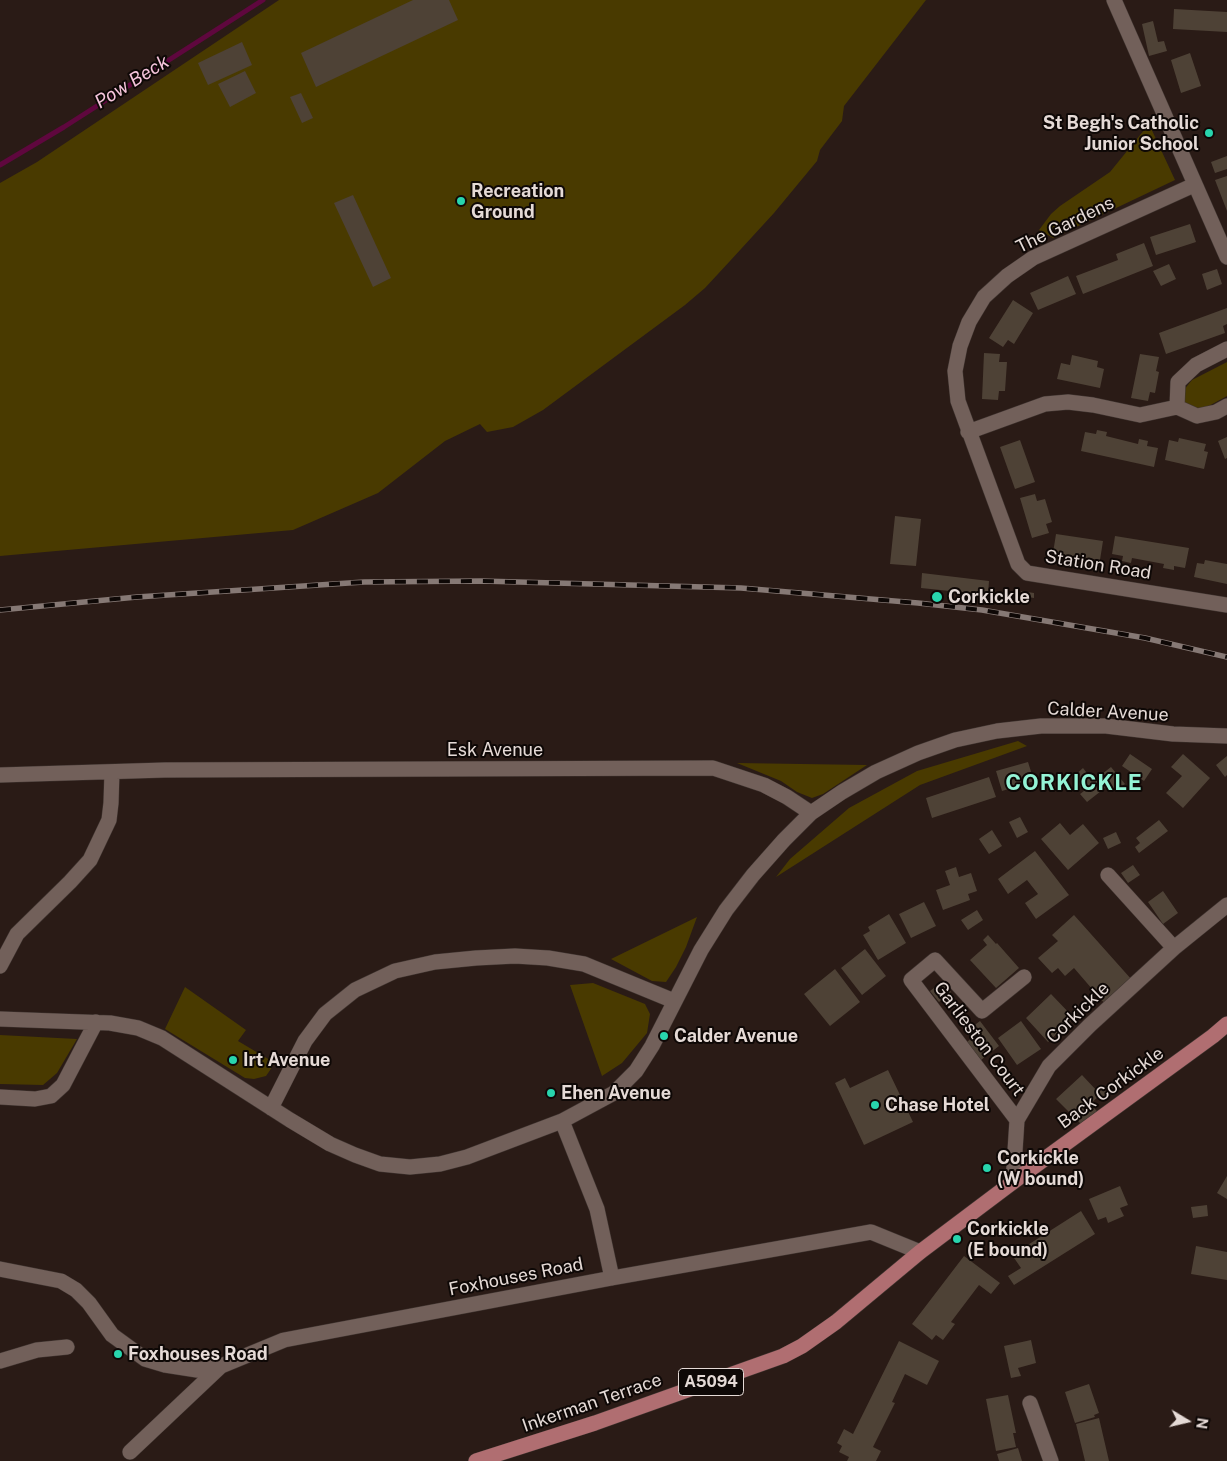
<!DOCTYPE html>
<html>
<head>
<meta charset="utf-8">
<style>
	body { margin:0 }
	#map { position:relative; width:1227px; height:1461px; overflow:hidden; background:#2a1b16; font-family:"Public Sans",sans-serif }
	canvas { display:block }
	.north { position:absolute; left:1162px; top:1396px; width:50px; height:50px; -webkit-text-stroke:4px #0e0806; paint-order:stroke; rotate:99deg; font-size:14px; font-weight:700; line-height:20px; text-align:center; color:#e5dad6 }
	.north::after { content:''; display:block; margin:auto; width:18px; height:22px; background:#e5dad6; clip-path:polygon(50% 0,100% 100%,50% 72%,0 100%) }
</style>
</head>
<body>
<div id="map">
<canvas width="1227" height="1461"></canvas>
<div class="north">N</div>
</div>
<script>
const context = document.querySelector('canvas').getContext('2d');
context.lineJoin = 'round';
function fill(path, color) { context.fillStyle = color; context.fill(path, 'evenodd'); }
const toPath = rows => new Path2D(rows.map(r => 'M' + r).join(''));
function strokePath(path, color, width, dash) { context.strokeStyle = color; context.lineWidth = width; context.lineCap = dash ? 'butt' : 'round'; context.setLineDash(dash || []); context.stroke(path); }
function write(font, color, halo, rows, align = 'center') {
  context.font = font + ' "Public Sans",sans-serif'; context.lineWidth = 4; context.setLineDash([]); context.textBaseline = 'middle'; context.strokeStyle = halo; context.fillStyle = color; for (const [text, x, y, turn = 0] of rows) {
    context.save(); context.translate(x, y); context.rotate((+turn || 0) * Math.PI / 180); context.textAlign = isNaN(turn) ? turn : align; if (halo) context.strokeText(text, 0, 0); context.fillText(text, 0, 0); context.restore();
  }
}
fill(toPath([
	[279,0,926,0,844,106,842,121,820,150,817,161,774,213,730,261,705,288,685,305,543,410,513,427,487,432,480,424,445,441,378,493,293,530,0,556,0,183,37,162],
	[1149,124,1175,180,1053,238,1039,230,1051,214,1060,206,1110,172],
	[1227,362,1227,396,1205,408,1191,408,1183,402,1183,391,1192,380],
	[1018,741,1027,746,920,785,776,877,790,859,849,808,917,771],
	[737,763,867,765,823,794,812,798,797,792,781,781],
	[697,917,686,947,676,967,666,982,652,981,611,959],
	[593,983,645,1004,650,1014,647,1033,622,1063,602,1076,570,985],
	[185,987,246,1030,238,1041,275,1063,266,1076,254,1079,245,1078,165,1029],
	[0,1035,77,1039,57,1073,43,1085,0,1084]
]), '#493a00');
strokePath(toPath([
	[0,165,64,127,263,0]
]), '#5f073e', 5);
fill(toPath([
	[413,0,449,0,458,20,316,87,301,53],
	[1174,9,1227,12,1227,32,1173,29],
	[1153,21,1158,42,1164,41,1167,51,1149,56,1142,24],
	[242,42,252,65,208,85,198,63],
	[1190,53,1201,86,1181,93,1171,60],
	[245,71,256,93,230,107,218,84],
	[301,93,313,118,302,123,290,97],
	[1227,156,1227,169,1215,173,1211,162],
	[1227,176,1227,211,1215,180],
	[353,195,391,278,373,287,334,203],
	[1190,224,1196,242,1156,255,1150,237],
	[1144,243,1153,266,1083,294,1076,276,1118,260,1116,254],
	[1169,264,1176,279,1161,286,1153,271],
	[1217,269,1222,284,1207,290,1202,274],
	[1068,276,1076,294,1038,310,1030,293],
	[1013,300,1033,313,1014,344,1008,340,1003,347,989,338],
	[1227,308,1227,324,1223,326,1225,333,1166,354,1159,333],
	[984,353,1000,354,999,362,1007,362,1005,391,999,391,998,400,982,399],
	[1140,354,1159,357,1156,371,1159,372,1155,393,1150,392,1148,401,1131,398],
	[1072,355,1098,361,1097,367,1104,369,1100,388,1057,379,1061,363,1070,365],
	[1097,430,1107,432,1106,436,1138,444,1139,439,1148,441,1147,446,1158,448,1154,467,1081,451,1085,432,1096,434],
	[1227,437,1227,458,1225,459,1218,441],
	[1179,438,1206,444,1204,451,1208,452,1204,469,1165,460,1169,440,1178,442],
	[1020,440,1035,482,1015,489,1000,447],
	[1035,494,1037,501,1045,499,1052,522,1046,524,1049,533,1032,538,1020,498],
	[895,516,921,519,916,566,890,564],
	[1056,534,1103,541,1100,560,1053,553],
	[1115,536,1189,548,1185,568,1174,566,1174,570,1163,568,1164,564,1132,558,1131,563,1122,561,1123,556,1112,554],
	[1205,560,1227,564,1227,584,1194,577,1197,563,1204,564],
	[922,573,989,581,988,595,921,588],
	[1021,591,1034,593,1034,598,1021,596],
	[1130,754,1152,769,1144,781,1122,766],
	[1183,754,1210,778,1183,808,1166,793,1182,776,1171,767],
	[1227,756,1227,775,1225,777,1216,765],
	[1028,762,1034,781,1002,791,996,771],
	[1111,767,1125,784,1116,791,1110,784,1087,802,1080,794,1084,791,1073,777,1083,768,1093,781],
	[989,777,996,797,932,818,926,798],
	[1020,817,1028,832,1017,838,1009,822],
	[1159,820,1168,831,1139,853,1135,847,1140,843,1136,838],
	[1060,823,1070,835,1083,824,1099,843,1068,870,1041,839],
	[992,830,1002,846,989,854,979,839],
	[1116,832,1121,843,1108,849,1103,838],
	[1035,851,1069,895,1036,919,1025,903,1038,894,1027,880,1008,894,998,879],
	[1133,865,1140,875,1128,883,1121,873],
	[956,867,959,877,971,873,977,891,968,894,970,900,943,910,936,890,950,885,945,871],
	[1163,891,1178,913,1163,924,1148,902],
	[924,902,936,926,911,938,899,914],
	[977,910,983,920,968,930,961,920],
	[889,914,906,943,878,960,863,935,870,931,868,927],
	[1074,915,1132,980,1105,1004,1074,968,1065,976,1058,968,1052,973,1038,958,1058,941,1052,935],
	[988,935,996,944,997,943,1019,968,996,988,970,960,987,945,983,940],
	[865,949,886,976,862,995,841,968],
	[835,969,860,1002,830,1026,804,994],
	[942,982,951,992,939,1002,930,991],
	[1051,994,1074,1018,1048,1042,1026,1018],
	[980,1021,999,1046,981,1060,967,1042,977,1033,972,1027],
	[1021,1021,1041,1049,1017,1065,998,1038],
	[888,1070,913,1122,864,1145,835,1083,845,1078,850,1088],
	[1082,1075,1098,1092,1103,1088,1107,1092,1105,1094,1108,1098,1104,1101,1099,1096,1090,1104,1097,1111,1082,1125,1056,1099],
	[1227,1176,1227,1199,1217,1193],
	[1120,1186,1128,1205,1120,1208,1124,1216,1108,1223,1106,1217,1098,1220,1089,1199],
	[1207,1205,1208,1216,1193,1218,1191,1207],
	[1081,1211,1095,1234,1014,1285,1008,1276,1021,1268,1012,1255],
	[1196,1246,1227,1252,1227,1280,1191,1274],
	[964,1256,1000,1283,991,1294,979,1285,951,1322,955,1324,943,1340,936,1335,932,1340,912,1324],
	[1031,1340,1036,1363,1018,1368,1021,1376,1011,1378,1004,1346],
	[899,1341,939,1361,927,1385,905,1374,892,1402,895,1403,873,1447,881,1451,876,1461,847,1461,849,1457,839,1452,842,1446,837,1443,844,1429,853,1434],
	[1089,1384,1099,1413,1094,1415,1095,1417,1075,1423,1065,1392],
	[1008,1395,1016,1433,1013,1433,1016,1447,996,1451,986,1399],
	[1099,1418,1109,1461,1085,1461,1076,1424],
	[1018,1448,1022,1461,999,1461,997,1454]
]), '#4e4236');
const minor = toPath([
	[1114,0,1227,257],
	[1194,185,1033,258,1007,276,984,297,969,322,960,346,955,371,958,401,1018,564,1027,573,1227,605],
	[1177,407,1178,382,1196,365,1227,349],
	[968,432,1045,404,1068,402,1093,405,1140,415,1177,407,1197,416,1216,412,1227,406],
	[0,775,165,770,713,768,764,785,787,797,811,813],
	[1108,875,1174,948],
	[0,966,17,934,70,882,90,860,109,820,111,803,112,772],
	[0,1019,110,1023,138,1028,162,1038,290,1120,330,1144,355,1155,380,1164,410,1167,440,1164,467,1157,562,1121,614,1093,636,1071,652,1046,701,950,726,910,753,875,784,840,811,813,842,792,876,772,918,753,955,740,997,731,1041,726,1106,726,1173,734,1227,736],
	[0,1097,35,1099,51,1096,63,1085,96,1022],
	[271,1108,305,1041,325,1014,355,990,395,971,435,962,476,958,515,956,548,958,584,964,674,1001],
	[1017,1120,911,980,935,960,982,1011,1024,977],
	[562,1121,597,1209,612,1278],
	[1013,1182,1017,1120,1049,1066,1090,1025,1174,948,1227,905],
	[0,1269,61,1281,76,1290,89,1303,112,1335,145,1359,165,1365,197,1370,221,1366,284,1340,612,1278,871,1232,920,1252],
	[0,1361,37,1350,67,1347],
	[1030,1403,1051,1461],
	[130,1452,221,1366]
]);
const major = toPath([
	[476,1461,595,1423,783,1356,802,1346,836,1322,920,1252,1013,1182,1213,1036,1227,1024]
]);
strokePath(minor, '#403531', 16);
strokePath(major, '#403531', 16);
strokePath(minor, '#72605a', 15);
strokePath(major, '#b06e71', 15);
const rail = toPath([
	[0,610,137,597,364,582,481,581,741,588,918,603,982,610,1145,638,1227,657]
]);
strokePath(rail, '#867975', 5.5);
strokePath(rail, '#0e0806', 4, [11]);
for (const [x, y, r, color] of [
	[1209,133,5,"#28d5ad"],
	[461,201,5,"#28d5ad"],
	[937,597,6,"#28d5ad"],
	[664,1036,5,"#28d5ad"],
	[233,1060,5,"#28d5ad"],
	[551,1093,5,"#28d5ad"],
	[875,1105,5,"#28d5ad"],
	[987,1168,5,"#28d5ad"],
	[957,1239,5,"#28d5ad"],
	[118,1354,5,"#28d5ad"]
]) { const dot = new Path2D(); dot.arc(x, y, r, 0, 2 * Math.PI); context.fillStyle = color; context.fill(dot); strokePath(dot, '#0e0806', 2); }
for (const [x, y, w] of [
	[711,1382,65]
]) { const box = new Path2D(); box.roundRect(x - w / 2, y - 13.5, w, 27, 4); context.fillStyle = '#0e0806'; context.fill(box); strokePath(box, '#e5dad6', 1); }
write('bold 16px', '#e5dad6', null, [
	["A5094",711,1382]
]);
write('bold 18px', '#e5dad6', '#0e0806', [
	["St Begh's Catholic",1199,123,"right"],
	["Junior School",1199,144,"right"],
	["Recreation",471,191],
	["Ground",471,212],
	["Corkickle",948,597],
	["Calder Avenue",674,1036],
	["Irt Avenue",243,1060],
	["Ehen Avenue",561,1093],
	["Chase Hotel",885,1105],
	["Corkickle",997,1158],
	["(W bound)",997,1179],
	["Corkickle",967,1229],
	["(E bound)",967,1250],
	["Foxhouses Road",128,1354]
], 'left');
write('18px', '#e5dad6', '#0e0806', [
	["The Gardens",1065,225,-26],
	["Station Road",1098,565,9],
	["Calder Avenue",1108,712,3],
	["Esk Avenue",495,750],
	["Corkickle",1078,1013,-44],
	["Garlieston Court",979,1039,53],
	["Back Corkickle",1111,1088,-36],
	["Foxhouses Road",516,1277,-11],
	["Inkerman Terrace",592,1403,-19]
]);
write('italic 19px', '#f6c5dc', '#0e0806', [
	["Pow Beck",132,82,-32]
]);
context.letterSpacing = '1px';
write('bold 22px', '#94f3d5', '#0e0806', [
	["CORKICKLE",1074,783]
]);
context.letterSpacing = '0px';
</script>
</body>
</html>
